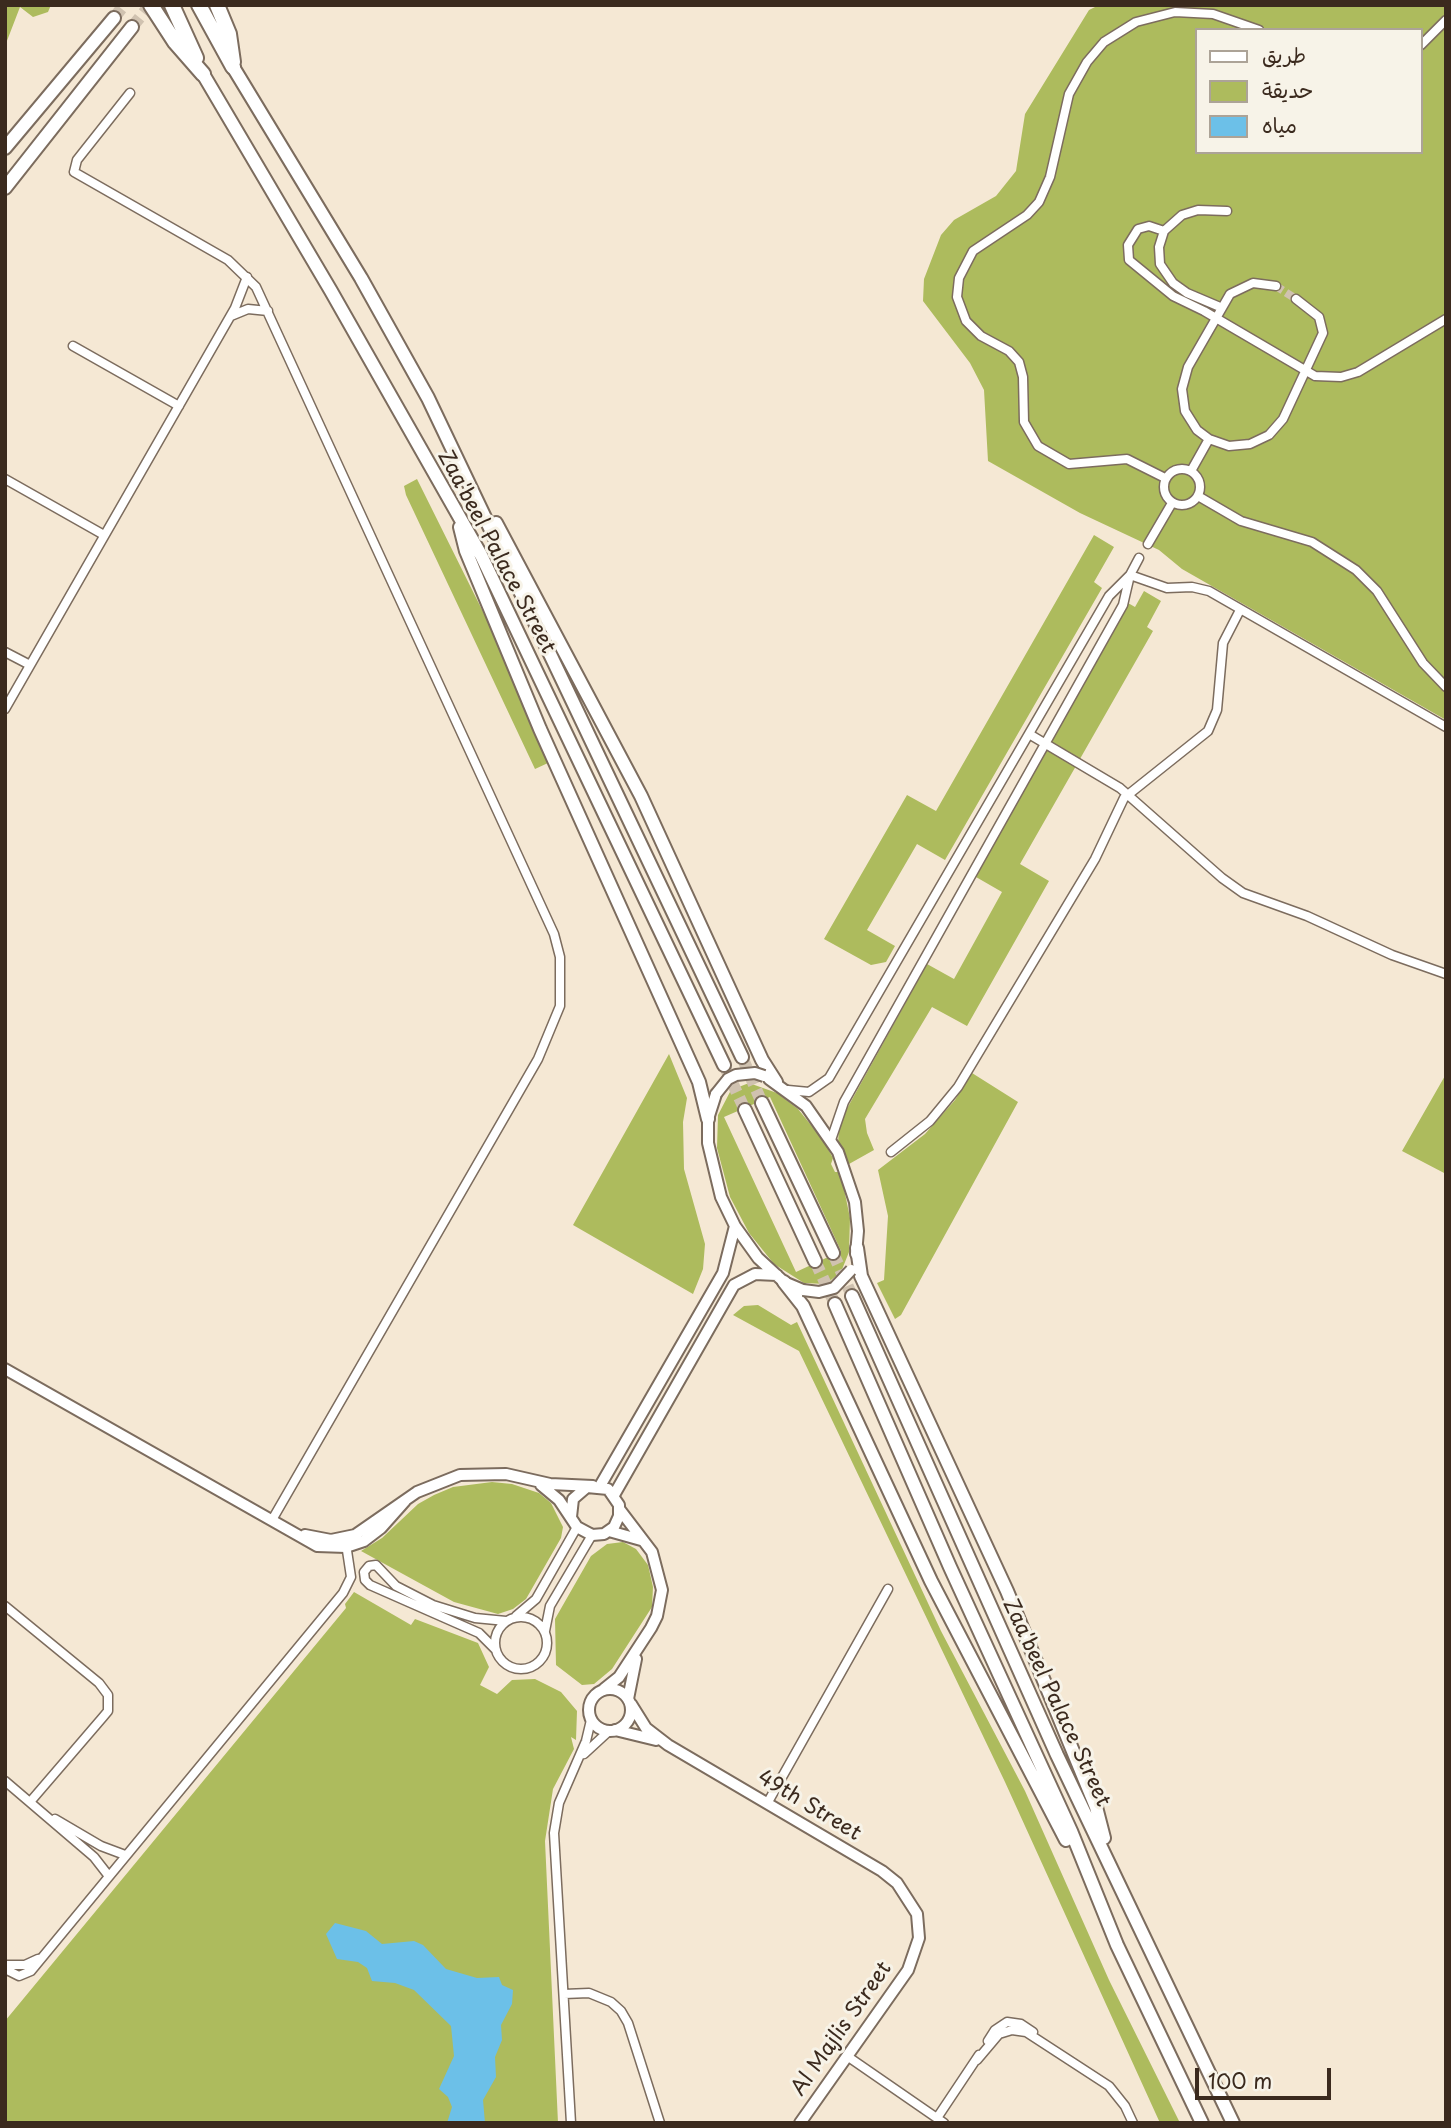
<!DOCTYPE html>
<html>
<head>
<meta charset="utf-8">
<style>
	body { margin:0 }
	#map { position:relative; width:1451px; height:2128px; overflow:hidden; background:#f5e8d4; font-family:"Playpen Sans","Playpen Sans Arabic",sans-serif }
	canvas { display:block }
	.frame { position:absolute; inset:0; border:7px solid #3b2a1e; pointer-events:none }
	.legend { position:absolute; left:1195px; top:28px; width:228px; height:126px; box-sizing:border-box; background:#f7f3e8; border:2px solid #aca397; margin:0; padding:9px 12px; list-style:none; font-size:21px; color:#3b2a1e }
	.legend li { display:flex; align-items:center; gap:14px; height:35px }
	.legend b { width:35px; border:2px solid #aca397 }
	.scale { position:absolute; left:1195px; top:2068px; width:136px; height:32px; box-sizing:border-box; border:4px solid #3b2a1e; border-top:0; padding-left:9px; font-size:21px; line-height:24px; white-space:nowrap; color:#3b2a1e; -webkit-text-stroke:5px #f7f3e8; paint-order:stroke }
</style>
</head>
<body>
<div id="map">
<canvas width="1451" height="2128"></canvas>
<div class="frame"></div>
<ul class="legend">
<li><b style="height:9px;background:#fff"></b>طريق</li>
<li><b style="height:19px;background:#adbb5d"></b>حديقة</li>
<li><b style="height:19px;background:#6cc0e8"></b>مياه</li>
</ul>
<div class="scale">100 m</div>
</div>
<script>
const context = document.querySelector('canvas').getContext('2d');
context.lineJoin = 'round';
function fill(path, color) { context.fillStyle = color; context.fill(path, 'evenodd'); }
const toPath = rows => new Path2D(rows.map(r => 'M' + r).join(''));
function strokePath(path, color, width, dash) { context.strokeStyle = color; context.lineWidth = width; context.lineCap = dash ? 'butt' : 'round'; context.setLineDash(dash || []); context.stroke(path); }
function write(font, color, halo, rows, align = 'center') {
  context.font = font + ' "Playpen Sans",sans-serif'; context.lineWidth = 6; context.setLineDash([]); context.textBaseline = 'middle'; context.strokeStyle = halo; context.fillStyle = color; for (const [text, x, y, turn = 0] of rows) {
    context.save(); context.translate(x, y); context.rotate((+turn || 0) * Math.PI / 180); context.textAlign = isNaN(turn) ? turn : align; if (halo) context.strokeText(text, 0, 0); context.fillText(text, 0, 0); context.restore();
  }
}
fill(toPath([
	[5,5,51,5,48,12,33,17,20,7,5,46],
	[1099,5,1446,5,1446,720,1182,569,1159,550,1080,513,988,461,984,390,970,363,923,301,924,279,941,235,954,220,996,196,1016,171,1025,114,1089,10],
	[1197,30,1421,30,1421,152,1197,152],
	[417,479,499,644,548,763,535,769,406,495,404,486],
	[1094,535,1114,547,1094,582,1102,588,945,860,917,844,867,930,895,946,886,962,871,965,824,939,907,795,936,811],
	[1144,591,1161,601,1147,627,1153,631,1020,864,1049,881,967,1026,932,1007,865,1119,867,1133,874,1150,849,1164,838,1145,839,1123,927,964,954,979,1002,892,976,877,1128,603,1135,607],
	[669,1054,687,1098,683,1122,684,1169,705,1244,703,1269,693,1294,573,1225],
	[972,1073,1018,1102,901,1315,895,1319,877,1283,884,1280,888,1216,878,1170,925,1134,955,1100],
	[1446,1074,1446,1174,1402,1151],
	[749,1083,777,1093,798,1109,823,1140,833,1158,831,1164,835,1172,839,1172,842,1179,850,1218,849,1252,841,1272,826,1284,804,1283,774,1264,749,1233,730,1197,717,1148,718,1115,731,1090],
	[770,1097,841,1251,796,1272,724,1117],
	[758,1305,791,1325,797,1322,941,1631,1025,1791,1109,1980,1180,2123,1160,2123,1005,1782,799,1351,733,1315,744,1306],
	[492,1482,512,1484,539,1493,551,1503,563,1527,561,1538,526,1599,513,1609,498,1614,454,1602,361,1551,382,1538,418,1504,434,1495,453,1487],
	[623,1542,636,1549,648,1565,653,1587,652,1607,612,1669,594,1684,582,1685,556,1665,555,1619,591,1556,607,1544],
	[354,1592,411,1625,415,1619,478,1643,489,1667,480,1685,497,1694,512,1680,535,1679,561,1692,577,1711,576,1740,571,1737,574,1749,553,1789,545,1841,558,2123,5,2123,5,2021,346,1608,345,1604]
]), '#adbb5d');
fill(toPath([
	[335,1923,366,1931,382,1944,414,1941,423,1945,446,1969,477,1978,499,1977,502,1985,513,1990,512,2004,501,2025,502,2040,495,2057,496,2077,483,2100,485,2123,447,2123,452,2107,448,2097,439,2089,454,2056,451,2026,414,1990,395,1983,372,1981,367,1968,358,1962,337,1959,326,1934]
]), '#6cc0e8');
strokePath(toPath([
	[1276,286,1296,299]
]), '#d0c2b0', 8, [8, 4]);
strokePath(toPath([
	[114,18,124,5],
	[132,27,150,5],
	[742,1057,762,1103],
	[724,1065,745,1110],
	[833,1253,852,1296],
	[815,1261,835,1304]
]), '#d0c2b0', 12, [12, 6]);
const street = toPath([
	[1421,45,1446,20],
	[130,93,77,160,74,172,228,260,256,287,554,934,560,957,560,1006,538,1059,272,1520],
	[1164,231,1149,226,1138,229,1128,245,1129,260,1173,296,1204,311,1315,376,1341,377,1358,372,1446,319],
	[1276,286,1253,283,1230,294,1188,367,1182,389,1185,411,1197,430,1209,439,1229,446,1250,444,1269,435,1283,419,1323,333,1319,317,1296,299],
	[1220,307,1187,293,1173,283,1160,264,1159,247,1164,231,1182,215,1198,210,1227,211],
	[231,316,248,309,268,311],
	[73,346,179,406],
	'1164 487a18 18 0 1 1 36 0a18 18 0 1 1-36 0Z',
	[1191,471,1209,439],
	[1165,478,1127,459,1069,464,1038,446,1024,422,1023,377,1019,362,1009,351,981,336,966,321,957,297,959,278,973,251,1027,215,1039,202,1050,177,1069,94,1087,62,1104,42,1136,22,1175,12,1213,14,1259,30],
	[5,479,104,535],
	[1198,496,1241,521,1312,542,1356,570,1377,591,1423,663,1446,687],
	[1148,544,1172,503],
	[1130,575,1167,588,1192,587,1209,591,1446,727],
	[5,652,30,665],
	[5,709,235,308,247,277],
	[1029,734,1120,788,1222,878,1243,893,1307,916,1392,955,1446,974],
	[788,1090,809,1092,829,1078,1109,596,1130,575],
	[831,1140,844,1102,1123,605,1130,575,1139,558],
	[891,1152,930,1121,958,1087,1095,859,1124,798,1208,731,1217,710,1223,643,1240,610],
	[5,1606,99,1683,108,1695,108,1711,103,1717,30,1802],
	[516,1616,536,1599,577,1527],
	'495 1643a26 26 0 1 1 52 0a26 26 0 1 1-52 0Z',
	[545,1631,550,1606,592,1535],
	[496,1650,479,1633,370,1585,365,1580,364,1572,369,1566,376,1565,396,1586,433,1605,475,1618,506,1621],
	[584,1754,609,1731],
	[5,1781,94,1857,108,1875],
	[768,1802,888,1589],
	[55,1819,101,1846,125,1855],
	[5,1965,25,1965,38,1959],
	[5,1969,19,1976,31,1971,343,1593,351,1577,346,1544],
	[564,1994,589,1993,611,2002,621,2011,628,2023,660,2123],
	[988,2041,995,2030,1007,2022,1021,2024,1033,2032],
	[847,2056,944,2123],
	[977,2060,999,2034,1012,2030,1026,2032,1109,2086,1125,2106,1133,2123],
	[937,2118,979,2055],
	[571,2123,554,1833,559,1803,586,1741,591,1720]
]);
const secondary = toPath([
	[769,1079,806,1106,838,1152,855,1202,858,1231,856,1254],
	[716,1094,708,1119,708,1143,721,1197,735,1226,758,1258,784,1282,803,1290],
	[5,1369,317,1546,346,1547,364,1541,381,1528,405,1501],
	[541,1485,559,1500,577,1527,592,1535,604,1534,614,1527,619,1516,619,1505,608,1489,587,1487,573,1499,571,1517],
	[600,1486,723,1273,735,1226],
	[614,1495,734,1285,755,1274,777,1275],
	[609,1531,641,1540],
	[305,1535,331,1540,355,1535,417,1492,460,1475,506,1474,550,1484,593,1486],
	'589 1710a21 21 0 1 1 42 0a21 21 0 1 1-42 0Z',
	[604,1689,619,1677,651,1628,657,1616,662,1590,652,1552,620,1510],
	[628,1699,636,1659],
	[631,1704,646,1728,668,1745,882,1871,897,1883,917,1914,919,1938,908,1970,800,2123],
	[615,1730,656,1740]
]);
const primary = toPath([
	[233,67,361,278,428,398,742,1057],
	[203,74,331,291,481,555,724,1065],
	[5,148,114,18],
	[5,188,132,27],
	[496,523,641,796,762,1060,776,1082],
	[460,527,466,551,540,729,699,1082,708,1119],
	[762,1103,833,1253],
	[745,1110,815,1261],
	[857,1248,861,1276,1007,1591,1096,1807,1104,1838],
	[784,1282,803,1306,931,1581,1066,1840],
	[852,1296,1057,1755,1233,2123],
	[835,1304,950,1567,1071,1831,1117,1945,1202,2123]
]);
const highway = toPath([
	[151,5,175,42,203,74],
	[172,5,196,58],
	[199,5,233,67],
	[217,5,229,34,233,62]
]);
strokePath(street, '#7c6c5e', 11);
strokePath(secondary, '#7c6c5e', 14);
strokePath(primary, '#7c6c5e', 16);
strokePath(highway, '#7c6c5e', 18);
strokePath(street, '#fff', 8);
strokePath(secondary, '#fff', 10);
strokePath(primary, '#fff', 12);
strokePath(highway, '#fff', 14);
const secondaryBridge = toPath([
	[716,1094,728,1079,736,1075,755,1073,764,1076],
	[803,1290,819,1292,834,1288,851,1270]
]);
strokePath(secondaryBridge, '#7c6c5e', 14, []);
strokePath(secondaryBridge, '#fff', 10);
write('21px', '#3b2a1e', '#f7f3e8', [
	["Zaa'beel Palace Street",496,552,62],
	["Zaa'beel Palace Street",1056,1703,65],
	["49th Street",809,1806,31],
	["Al Majlis Street",842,2029,-55]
]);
</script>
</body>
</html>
